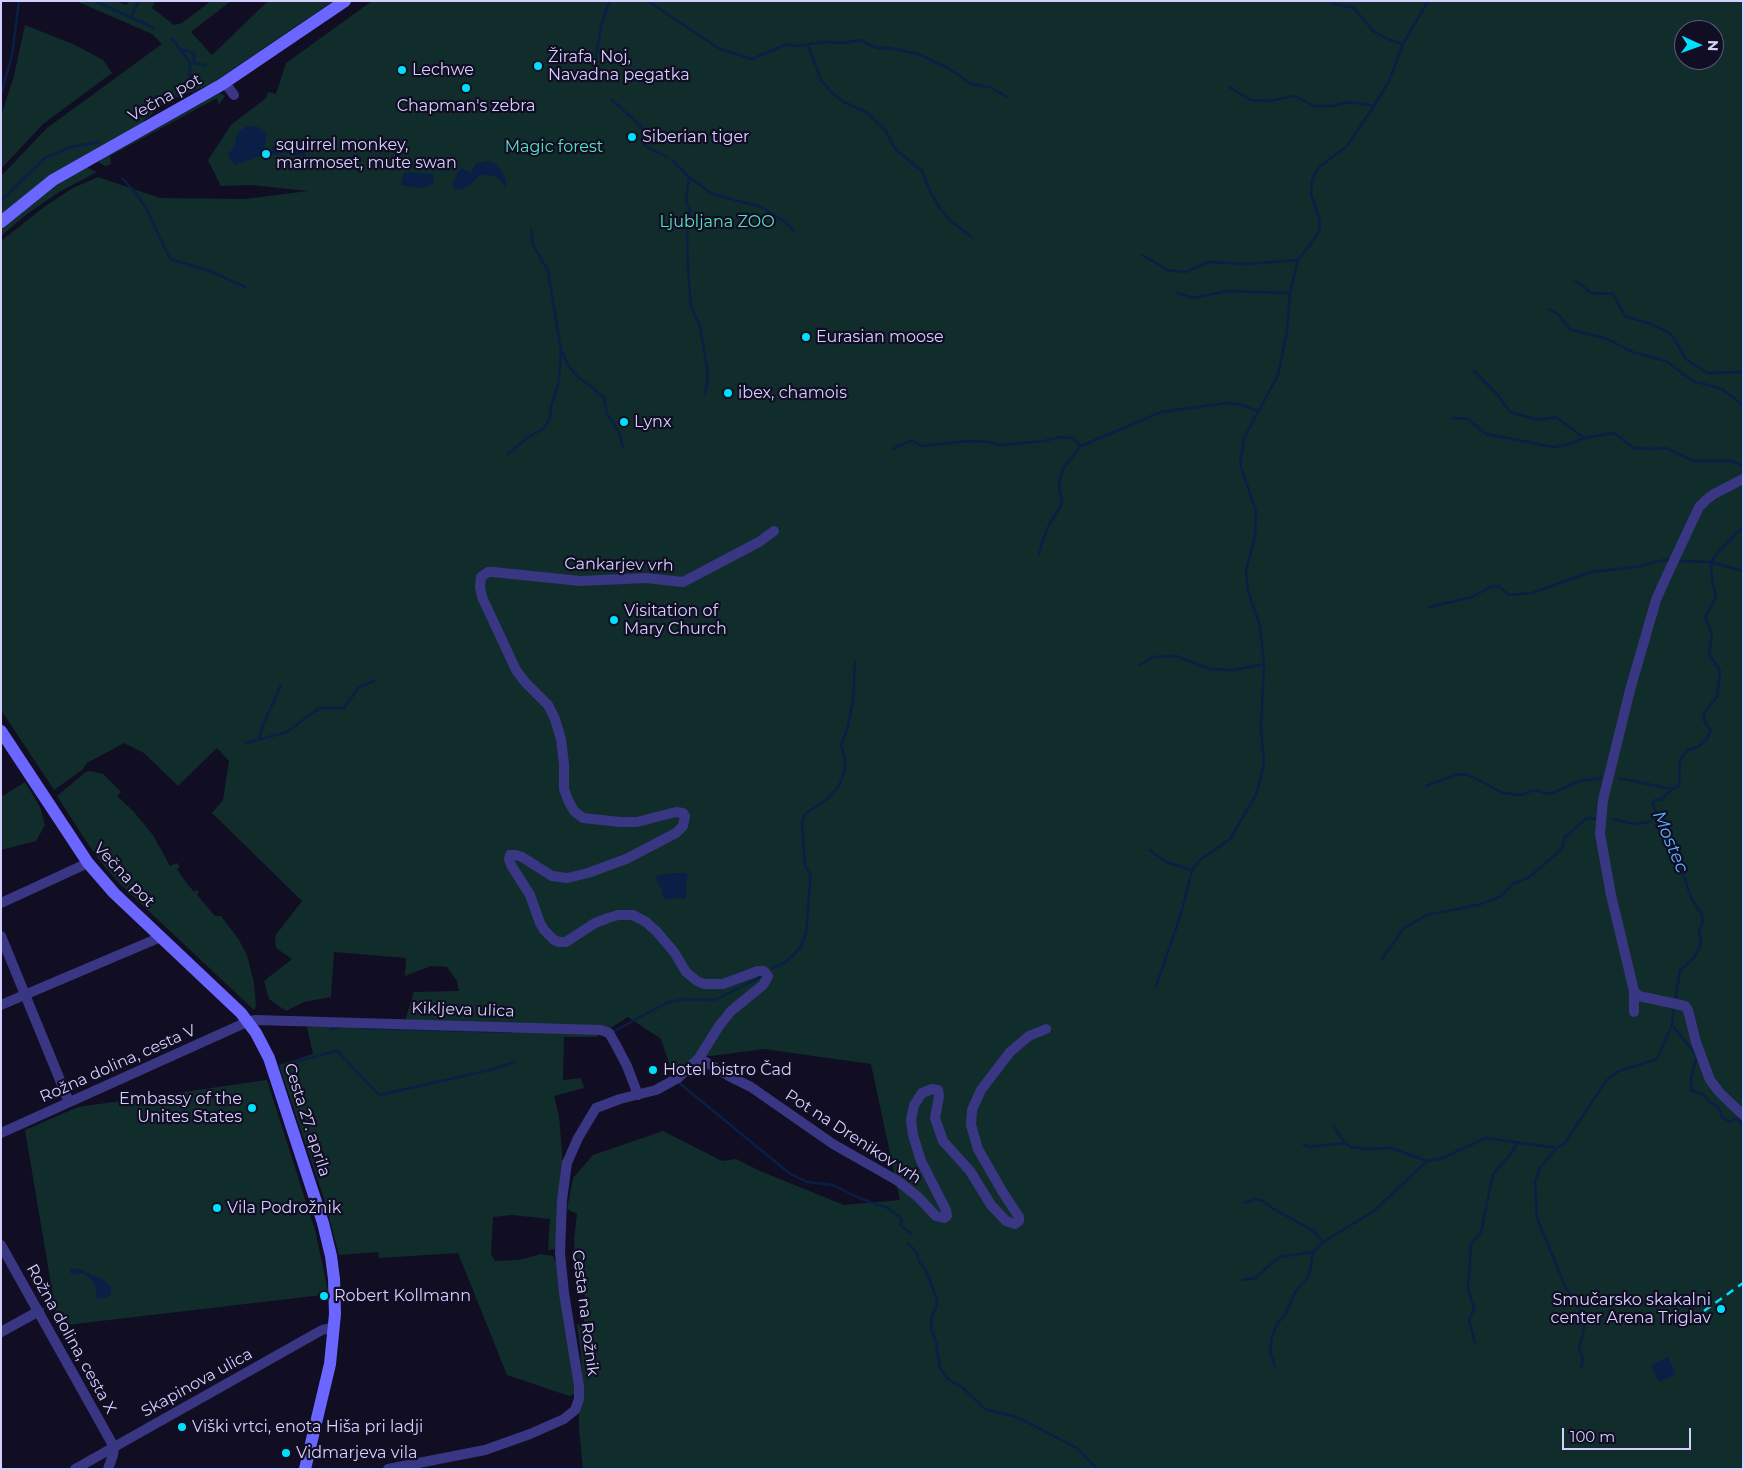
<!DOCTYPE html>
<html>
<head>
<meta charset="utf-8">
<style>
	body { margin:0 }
	#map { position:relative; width:1744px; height:1470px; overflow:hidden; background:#110d23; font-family:Montserrat,sans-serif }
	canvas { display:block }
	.frame { position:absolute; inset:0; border:2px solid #d4cfff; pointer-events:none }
	.north { position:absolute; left:1674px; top:20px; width:50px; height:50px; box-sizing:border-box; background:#110d23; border:1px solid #5f5b7b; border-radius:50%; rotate:92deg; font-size:14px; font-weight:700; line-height:20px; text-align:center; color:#d4cfff }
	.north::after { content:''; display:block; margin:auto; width:18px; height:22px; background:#00e0fa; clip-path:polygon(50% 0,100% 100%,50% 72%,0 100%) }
	.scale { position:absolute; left:1562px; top:1428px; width:129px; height:22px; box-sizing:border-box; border:2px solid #d4cfff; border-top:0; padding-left:6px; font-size:15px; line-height:18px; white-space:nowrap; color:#d4cfff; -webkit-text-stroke:4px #110d23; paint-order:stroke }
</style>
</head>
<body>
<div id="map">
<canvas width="1744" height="1470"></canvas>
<div class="frame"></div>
<div class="north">N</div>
<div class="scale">100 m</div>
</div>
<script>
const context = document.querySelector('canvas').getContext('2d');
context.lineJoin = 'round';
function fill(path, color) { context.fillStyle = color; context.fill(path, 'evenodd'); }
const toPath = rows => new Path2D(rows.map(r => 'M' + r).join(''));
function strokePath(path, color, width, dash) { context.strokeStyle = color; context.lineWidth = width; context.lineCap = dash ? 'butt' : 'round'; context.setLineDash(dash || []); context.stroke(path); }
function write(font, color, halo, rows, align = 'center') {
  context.font = font + ' Montserrat,sans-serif'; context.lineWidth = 4.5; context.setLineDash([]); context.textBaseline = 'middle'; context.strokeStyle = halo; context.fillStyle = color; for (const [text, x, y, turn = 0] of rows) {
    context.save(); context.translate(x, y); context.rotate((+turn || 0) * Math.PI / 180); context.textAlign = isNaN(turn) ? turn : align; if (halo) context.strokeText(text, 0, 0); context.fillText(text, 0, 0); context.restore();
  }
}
fill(toPath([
	[76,1,115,1,127,5,128,1,155,1,152,8,174,25,182,23,211,1,231,1,191,32,212,55,268,1,333,1,211,84,168,101,143,121,145,123,1,217,1,176,47,128,162,44,152,34],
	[372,1,1743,1,1743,1469,583,1469,579,1429,579,1413,583,1398,581,1352,577,1324,584,1324,585,1286,575,1264,574,1239,577,1214,567,1209,573,1178,593,1155,663,1131,722,1161,736,1159,760,1171,844,1205,900,1200,871,1064,764,1049,711,1056,697,1055,674,1078,661,1039,628,1017,596,1037,564,1037,563,1080,581,1078,584,1088,554,1096,559,1116,563,1165,555,1249,548,1250,550,1219,512,1215,493,1217,491,1254,495,1261,519,1260,541,1254,553,1256,558,1267,576,1394,569,1396,507,1375,458,1253,379,1258,378,1252,339,1255,324,1199,279,1065,313,1054,307,1027,403,1027,414,992,459,991,457,981,447,967,431,966,405,976,406,958,334,952,331,997,304,1002,286,1011,269,999,264,981,292,959,276,948,275,936,302,901,212,813,223,800,229,761,217,748,178,786,144,753,124,743,87,763,82,770,54,790,1,710,1,241,44,207,73,188,98,177,160,198,245,199,308,191,251,185,221,186,208,160,231,125,266,98,268,92,276,94,286,63],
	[1684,30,1714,30,1714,60,1684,60],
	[25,25,75,45,103,60,112,73,43,124,1,169,1,116,14,76],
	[220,93,225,96,219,105,217,98,110,156,111,164,105,166,100,163,99,161],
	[86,167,97,172,59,192,27,214,1,236,1,228,46,190],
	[90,771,103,774,121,792,117,796,134,812,153,835,170,866,177,863,180,867,177,869,185,881,194,892,197,890,199,892,197,895,215,916,221,916,239,940,247,955,254,983,256,1006,254,1010,122,886,104,866,88,844,57,796,86,772],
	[25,782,40,807,45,825,36,841,1,850,1,797],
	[267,1080,315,1230,328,1291,322,1295,58,1326,25,1130,78,1107]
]), '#102d2c');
fill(toPath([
	[248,126,259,127,267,134,263,152,260,156,236,165,231,161,228,154,235,146,236,137,241,130],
	[298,143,304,145,307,149,305,157,295,156,286,152,276,155,272,154,271,151,273,146,287,147],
	[488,161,496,164,503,173,506,181,506,188,496,176,480,175,467,187,461,189,457,190,452,186,457,173,462,168,471,173,475,164],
	[409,172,433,174,434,184,420,188,401,185,404,173],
	[674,873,687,873,688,875,686,883,686,899,674,898,669,900,661,896,663,890,658,884,656,876],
	[71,1268,79,1269,100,1278,111,1287,111,1294,106,1298,97,1299,96,1288,91,1279,83,1273,72,1275,70,1272],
	[1668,1357,1676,1374,1659,1382,1651,1365]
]), '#0a1f45');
strokePath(toPath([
	[95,1,154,28],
	[648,1,720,49,752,59,787,44,797,46,824,42,844,43,860,40,877,48,889,48,918,54,948,68,971,84,990,87,1007,97],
	[1331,1,1334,4,1354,8,1374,32,1390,40,1403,44],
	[131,17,139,1],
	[172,39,190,62,190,87,193,92],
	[808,45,821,80,832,93,844,102,866,112,885,130,896,150,922,171,930,191,941,210,952,222,972,237],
	[180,49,194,53,194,63,205,65],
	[596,57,602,22,610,1],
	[1229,87,1251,100,1269,101,1295,96,1314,106,1331,106,1350,102,1374,106],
	[1,94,12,55,19,1],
	[611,99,642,127,645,146,667,157],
	[672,160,689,177,712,194,761,207,784,221,794,231],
	[689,177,686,200,690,211,687,232,688,269,691,307,700,326,706,362,708,376,705,394],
	[122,178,136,193,146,208,170,259,210,271,245,287],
	[1,201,45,158,71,147,99,142],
	[1142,255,1168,270,1186,272,1208,262,1247,264,1298,260],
	[1575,280,1591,293,1613,294,1625,316,1651,324,1671,334,1686,359,1707,373,1740,372,1743,373],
	[1178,293,1193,298,1227,291,1290,293],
	[1550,309,1559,315,1571,330,1605,338,1632,352,1666,361,1693,381,1722,389,1743,405],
	[562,352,569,367,579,378,591,386,604,398,607,414,619,432,623,447],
	[1474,371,1497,394,1510,412,1538,420,1556,417,1584,438,1614,433,1634,448,1649,449,1666,448,1693,461,1732,461,1743,466],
	[1452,418,1468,419,1486,434,1553,447,1570,444,1584,438],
	[893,449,912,440,921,446,969,441,988,442,999,445,1044,441,1060,437,1073,438,1081,446,1161,412,1227,403,1239,404,1258,411],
	[508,454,527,438,544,428,550,418,551,407,559,380,561,351,548,271,533,245,531,230],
	[1039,554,1042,542,1050,523,1062,504,1059,484,1063,469,1081,446],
	[1678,561,1711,562,1743,571],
	[1429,607,1472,597,1490,587,1499,586,1509,595,1532,593,1591,572,1636,567,1664,560,1670,560],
	[1140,665,1153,657,1176,656,1210,669,1233,670,1264,664],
	[259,738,264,723,281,685],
	[246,743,287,732,319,708,344,708,359,687,374,681],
	[1619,778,1671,789],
	[1426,786,1455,775,1464,774,1473,777,1503,793,1520,795,1534,790,1550,794,1579,781,1602,778],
	[1613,819,1634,824,1648,822,1658,815],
	[1150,850,1166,862,1192,870],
	[1382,959,1404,928,1427,915,1478,905,1500,897,1514,883,1528,878,1562,849,1565,837,1587,818,1596,819],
	[772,968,786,962,800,948,806,934,810,882,810,874,805,866,802,825,804,815,826,800,839,786,845,771,845,760,841,745,847,730,853,701,855,661],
	[1156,986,1181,914,1192,870,1200,860,1230,839,1256,795,1264,764,1261,728,1264,664,1260,626,1248,591,1246,571,1255,536,1256,511,1240,464,1244,438,1278,375,1287,331,1290,293,1298,260,1315,238,1320,229,1319,218,1311,194,1312,180,1319,167,1347,146,1374,106,1389,81,1403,44,1428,1],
	[1675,1001,1680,970,1694,958,1701,944,1699,931,1703,922,1702,914,1692,900,1668,830,1654,808,1653,803,1655,800,1661,800,1672,789,1679,786,1680,761,1684,754,1688,750,1699,746,1706,740,1711,731,1704,721,1704,714,1709,706,1717,697,1720,671,1709,654,1712,635,1705,617,1716,597,1712,580,1711,562,1718,552,1743,527],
	[1674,1007,1672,1025,1697,1056,1691,1078,1691,1090,1704,1095,1710,1102,1717,1106,1723,1118,1730,1122,1737,1118,1741,1124,1743,1124],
	[361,1028,510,1032],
	[330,1030,338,1027],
	[613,1032,666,1003,684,999,715,1000,761,977],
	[295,1062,337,1051,379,1095,490,1070,515,1062],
	[678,1082,789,1173,807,1182,833,1185,859,1198,888,1208,901,1218,901,1226,912,1234],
	[1334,1126,1344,1142,1351,1147,1368,1149,1391,1148,1427,1161,1443,1158,1485,1138,1557,1148,1565,1143,1606,1081,1619,1071,1657,1059,1672,1025],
	[1304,1145,1309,1147,1344,1143],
	[1557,1148,1540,1167,1535,1183,1537,1218,1565,1286,1580,1308,1584,1328,1579,1350,1583,1358,1581,1368],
	[1245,1203,1255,1199,1263,1201,1272,1208,1314,1231,1323,1242,1374,1211,1427,1161],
	[908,1243,917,1253,919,1262,925,1268,937,1299,936,1308,932,1316,931,1328,936,1342,940,1368,948,1379,963,1388,985,1409,1017,1417,1077,1448,1097,1469],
	[1243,1280,1255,1278,1279,1257,1313,1252],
	[1475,1343,1469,1320,1474,1309,1468,1288,1471,1244,1481,1232,1493,1174,1510,1155,1517,1143],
	[1275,1366,1270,1351,1272,1336,1278,1323,1286,1313,1295,1292,1306,1280,1310,1271,1313,1252,1323,1242]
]), '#0a1f45', 2.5);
strokePath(toPath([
	[225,83,234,95],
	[1743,479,1714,494,1706,500,1699,507,1663,584,1656,600,1630,690,1603,800,1600,834,1611,895,1634,991,1639,996,1685,1006,1688,1010,1696,1042,1710,1080,1720,1093,1743,1115],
	[1,903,88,863],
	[1,936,69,1102],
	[1634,991,1634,1012],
	[1,1005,161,937],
	[699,1058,729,1076,751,1087,833,1144,898,1181,918,1197,936,1216,944,1218,947,1216,946,1210,921,1161,913,1135,911,1120,914,1105,922,1093,932,1089,938,1090,939,1096,935,1118,943,1141,970,1171,991,1205,1006,1221,1015,1224,1019,1221,1019,1217,1002,1191,978,1149,971,1125,972,1110,981,1090,1010,1052,1029,1036,1046,1029],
	[1,1133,247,1022,256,1020,601,1030,609,1033,616,1045,627,1066,638,1095],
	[1,1245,114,1447,113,1455,108,1469],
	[1,1332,39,1311],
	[75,1469,322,1330,334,1327],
	[388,1469,485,1450,530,1434,564,1419,575,1410,579,1399,579,1386,564,1293,560,1253,562,1200,567,1163,578,1138,596,1108,620,1099,656,1090,678,1078,699,1058,719,1026,731,1011,763,985,768,976,764,971,758,971,723,984,704,984,697,981,686,972,674,952,657,932,646,922,633,915,618,915,608,918,595,923,566,942,559,942,554,940,544,930,540,923,530,895,511,865,509,859,510,855,516,855,522,857,552,876,567,878,588,873,626,859,655,844,676,833,683,826,685,816,683,813,676,812,637,822,620,822,583,818,574,811,568,800,564,789,564,764,561,739,555,719,548,705,525,682,516,670,482,597,480,587,481,577,488,572,493,572,580,581,646,578,683,582,759,542,774,531]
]), '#393683', 10);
strokePath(toPath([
	[1,222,53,180,221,85,345,1],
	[1,731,88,863,114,893,241,1013,256,1033,269,1058,323,1223,331,1256,334,1279,335,1314,330,1364,305,1469]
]), '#6a66ff', 12);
strokePath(toPath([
	[1704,1311,1743,1283]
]), '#00e0fa', 2.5, [8, 6]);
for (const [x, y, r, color] of [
	[538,66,5,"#00e0fa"],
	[402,70,5,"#00e0fa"],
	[466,88,5,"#00e0fa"],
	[632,137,5,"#00e0fa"],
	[266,154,5,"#00e0fa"],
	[806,337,5,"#00e0fa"],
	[728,393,5,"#00e0fa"],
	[624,422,5,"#00e0fa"],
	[614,620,5,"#00e0fa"],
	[653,1070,5,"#00e0fa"],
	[252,1108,5,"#00e0fa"],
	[217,1208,5,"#00e0fa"],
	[324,1296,5,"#00e0fa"],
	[1721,1309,5,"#00e0fa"],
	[182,1427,5,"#00e0fa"],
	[286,1453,5,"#00e0fa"]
]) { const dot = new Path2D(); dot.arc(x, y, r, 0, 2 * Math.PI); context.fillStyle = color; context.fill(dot); strokePath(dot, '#110d23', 2); }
write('16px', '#d4cfff', '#110d23', [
	["Žirafa, Noj,",548,57],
	["Navadna pegatka",548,75],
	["Lechwe",412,70],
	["Chapman's zebra",466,106,"center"],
	["Siberian tiger",642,137],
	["squirrel monkey,",276,145],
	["marmoset, mute swan",276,163],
	["Eurasian moose",816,337],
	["ibex, chamois",738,393],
	["Lynx",634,422],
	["Visitation of",624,611],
	["Mary Church",624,629],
	["Hotel bistro Čad",663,1070],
	["Embassy of the",242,1099,"right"],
	["Unites States",242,1117,"right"],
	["Vila Podrožnik",227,1208],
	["Robert Kollmann",334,1296],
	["Smučarsko skakalni",1711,1300,"right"],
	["center Arena Triglav",1711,1318,"right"],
	["Viški vrtci, enota Hiša pri ladji",192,1427],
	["Vidmarjeva vila",296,1453]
], 'left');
write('16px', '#d4cfff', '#110d23', [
	["Večna pot",165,98,-29],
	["Cankarjev vrh",619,565,1],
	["Večna pot",124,875,47],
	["Kikljeva ulica",463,1010,2],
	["Rožna dolina, cesta V",118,1064,-24],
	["Cesta 27. aprila",307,1120,72],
	["Pot na Drenikov vrh",853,1137,33],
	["Cesta na Rožnik",585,1313,83],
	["Rožna dolina, cesta X",71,1339,61],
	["Skapinova ulica",197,1383,-29]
]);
write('16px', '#57e3c0', '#110d23', [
	["Magic forest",554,147],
	["Ljubljana ZOO",717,222]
]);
write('italic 18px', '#5db4ff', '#110d23', [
	["Mostec",1670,842,67]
]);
</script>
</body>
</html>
